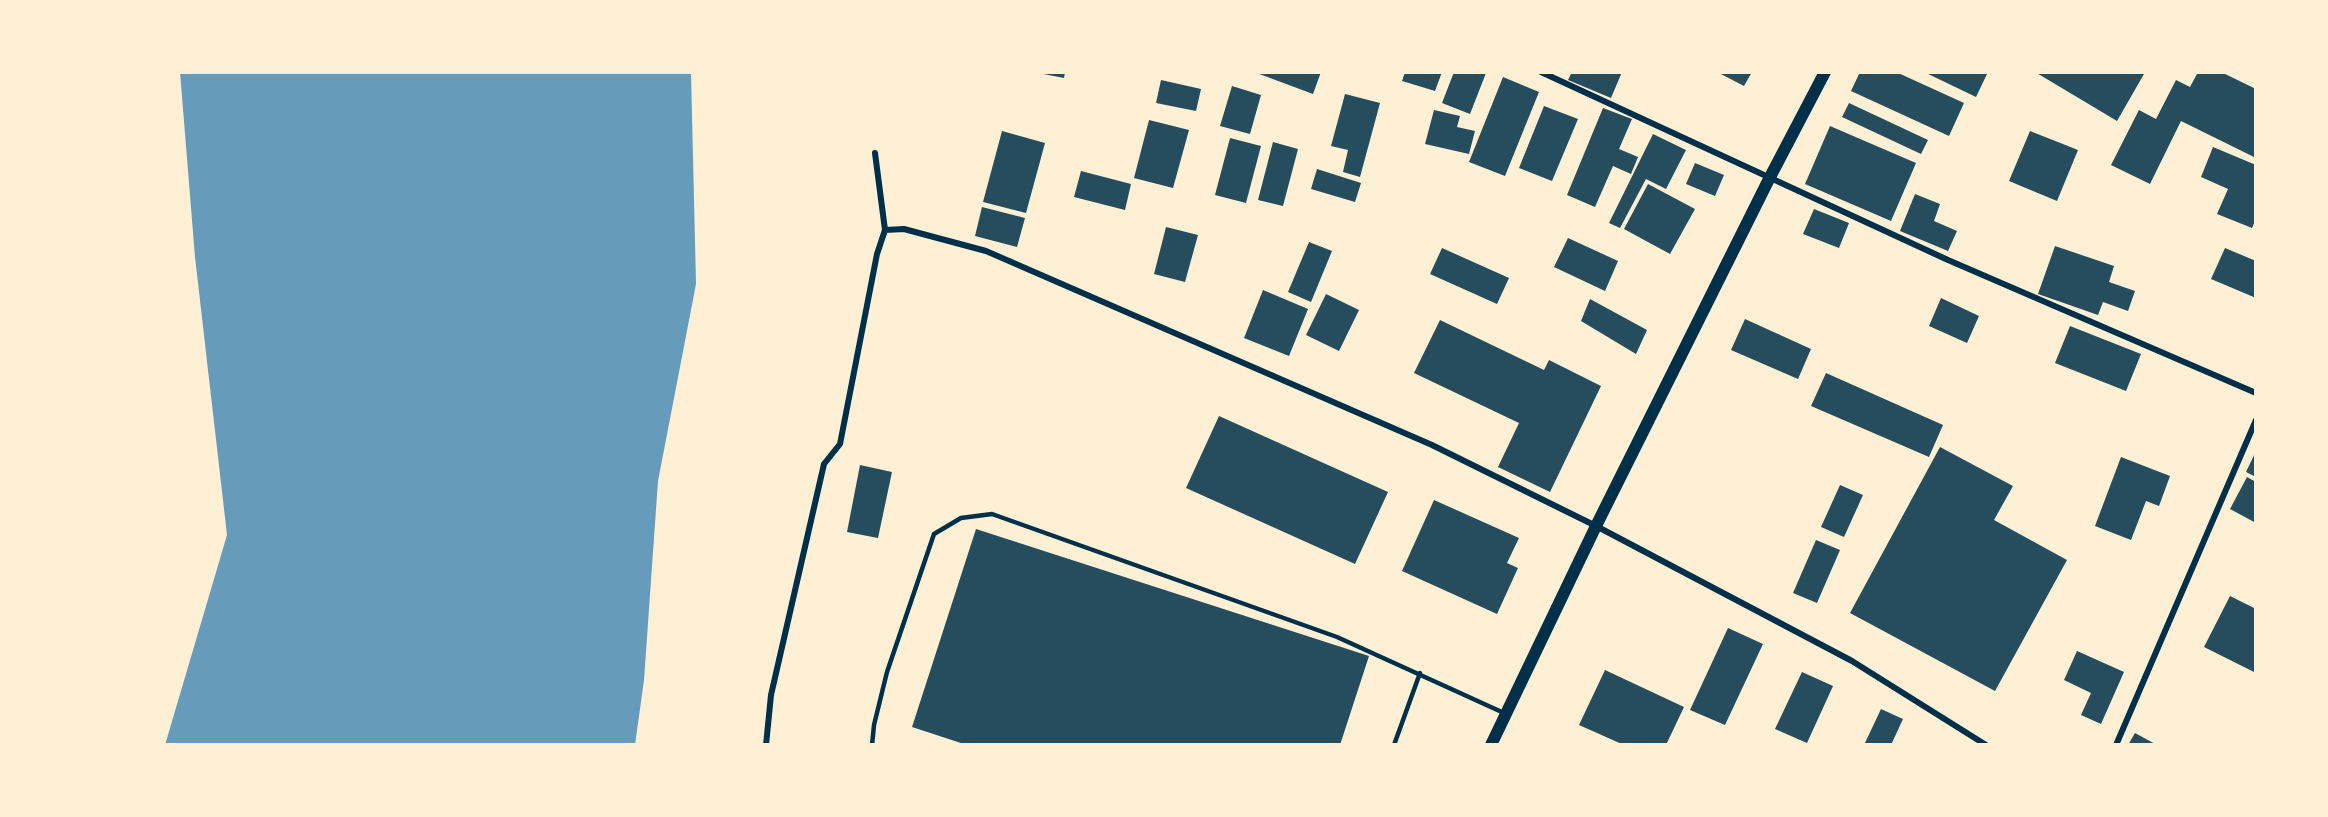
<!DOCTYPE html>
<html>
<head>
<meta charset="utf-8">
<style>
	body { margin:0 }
	#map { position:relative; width:2328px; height:817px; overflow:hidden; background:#fdf0d5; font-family:"Space Grotesk",sans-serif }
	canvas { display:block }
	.frame { position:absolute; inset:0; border:74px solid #fdf0d5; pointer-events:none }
</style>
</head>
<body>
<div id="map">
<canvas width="2328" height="817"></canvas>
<div class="frame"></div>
</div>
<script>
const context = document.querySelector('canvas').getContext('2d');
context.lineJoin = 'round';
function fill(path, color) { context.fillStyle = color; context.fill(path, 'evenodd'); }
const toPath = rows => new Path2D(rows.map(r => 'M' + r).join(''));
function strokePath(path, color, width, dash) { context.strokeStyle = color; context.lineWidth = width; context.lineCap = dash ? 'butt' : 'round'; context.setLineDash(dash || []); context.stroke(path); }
fill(toPath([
	[180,72,691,72,696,284,658,481,644,680,635,745,165,745,227,535,195,257]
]), '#669bbc');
fill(toPath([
	[1033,72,1065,72,1064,78],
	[1254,72,1321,72,1313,94],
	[1405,72,1442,72,1435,91,1402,81],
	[1454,72,1486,73,1470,114,1442,103],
	[1572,72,1622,72,1611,98,1568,80],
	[1717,72,1752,72,1744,86],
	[1860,72,1896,72,1964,103,1949,136,1851,91],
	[1924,72,1988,72,1976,97],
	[2035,72,2141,72,2144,74,2117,121],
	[2198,72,2221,72,2256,89,2256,158,2181,121,2150,184,2111,165,2139,110,2156,119,2176,80,2190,87],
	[1503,77,1539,92,1505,176,1469,162],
	[1161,80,1201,89,1196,111,1156,103],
	[1232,86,1261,95,1250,134,1220,126],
	[1345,94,1380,103,1360,177,1343,172,1348,150,1331,146],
	[1849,103,1928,140,1921,154,1842,117],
	[1544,106,1578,119,1552,181,1519,168],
	[1603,108,1632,119,1619,149,1638,157,1631,174,1613,166,1595,207,1567,195],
	[1434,110,1460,116,1457,127,1475,131,1469,154,1425,144],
	[1149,120,1189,130,1173,188,1134,178],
	[1830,126,1916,163,1891,221,1805,184],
	[1002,131,1045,143,1026,213,983,202],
	[2030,131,2078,150,2057,201,2009,181],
	[1653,134,1686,150,1666,189,1646,179,1620,228,1609,223],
	[1230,138,1261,146,1246,203,1215,195],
	[1273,142,1298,149,1283,206,1258,200],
	[2213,147,2256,165,2256,219,2252,228,2217,214,2228,189,2201,177],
	[1695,163,1724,175,1715,196,1686,184],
	[1317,169,1361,183,1355,202,1311,189],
	[1081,171,1131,184,1125,210,1074,197],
	[1648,184,1695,209,1670,254,1624,229],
	[1915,194,1940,204,1934,221,1957,231,1948,251,1900,231],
	[982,207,1025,218,1017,247,975,236],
	[1814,209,1849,223,1839,248,1803,234],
	[1166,227,1198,235,1185,282,1154,274],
	[1568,238,1618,261,1605,291,1554,267],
	[1309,242,1332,251,1311,302,1288,292],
	[2055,246,2114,266,2109,282,2135,291,2128,311,2103,302,2098,315,2038,294],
	[1442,248,1509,278,1497,304,1430,274],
	[2225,248,2256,261,2256,298,2211,279],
	[1263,290,1308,309,1289,356,1244,338],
	[1326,294,1359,310,1339,351,1306,335],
	[1941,298,1979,316,1967,343,1929,326],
	[1590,299,1647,330,1636,354,1581,321],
	[1745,319,1811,349,1798,379,1731,350],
	[1440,320,1544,370,1549,360,1601,386,1550,492,1498,467,1519,423,1414,373],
	[2070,326,2141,354,2126,391,2055,363],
	[1826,373,1943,425,1929,457,1811,406],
	[1219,416,1388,492,1355,564,1186,488],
	[1940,447,2013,486,1994,520,2067,560,1995,691,1850,613],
	[2256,451,2256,477,2246,472],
	[2121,457,2170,476,2159,506,2146,501,2131,540,2095,526],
	[860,465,892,472,878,538,847,532],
	[2247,477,2256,482,2256,523,2230,509],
	[1840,485,1863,495,1844,537,1821,527],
	[1434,500,1519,538,1507,563,1518,568,1497,614,1402,571],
	[976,529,1369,656,1340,745,967,745,912,727],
	[1816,540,1840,550,1817,603,1793,593],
	[2230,596,2256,609,2256,673,2204,647],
	[1728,628,1763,644,1725,725,1690,710],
	[2077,651,2124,672,2101,724,2081,715,2091,693,2064,680],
	[1605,670,1684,707,1666,745,1624,745,1579,725],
	[1802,672,1833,686,1807,743,1775,729],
	[1881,709,1903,719,1891,745,1864,745],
	[2135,733,2157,745,2128,745]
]), '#264d5e');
strokePath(toPath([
	[872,745,874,725,887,672,934,534,961,518,992,514,1337,637,1504,713],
	[1394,745,1420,673]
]), '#003049', 4.5);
strokePath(toPath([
	[1541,72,1948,260,2256,393],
	[885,230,904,229,986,251,1432,445,1596,526,1852,661,1986,745],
	[766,745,771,695,824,464,840,444,877,254,885,230,875,153],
	[2116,745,2256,420]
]), '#003049', 6);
strokePath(toPath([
	[1491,745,1596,526,1769,179,1825,72]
]), '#003049', 12);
</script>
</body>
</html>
